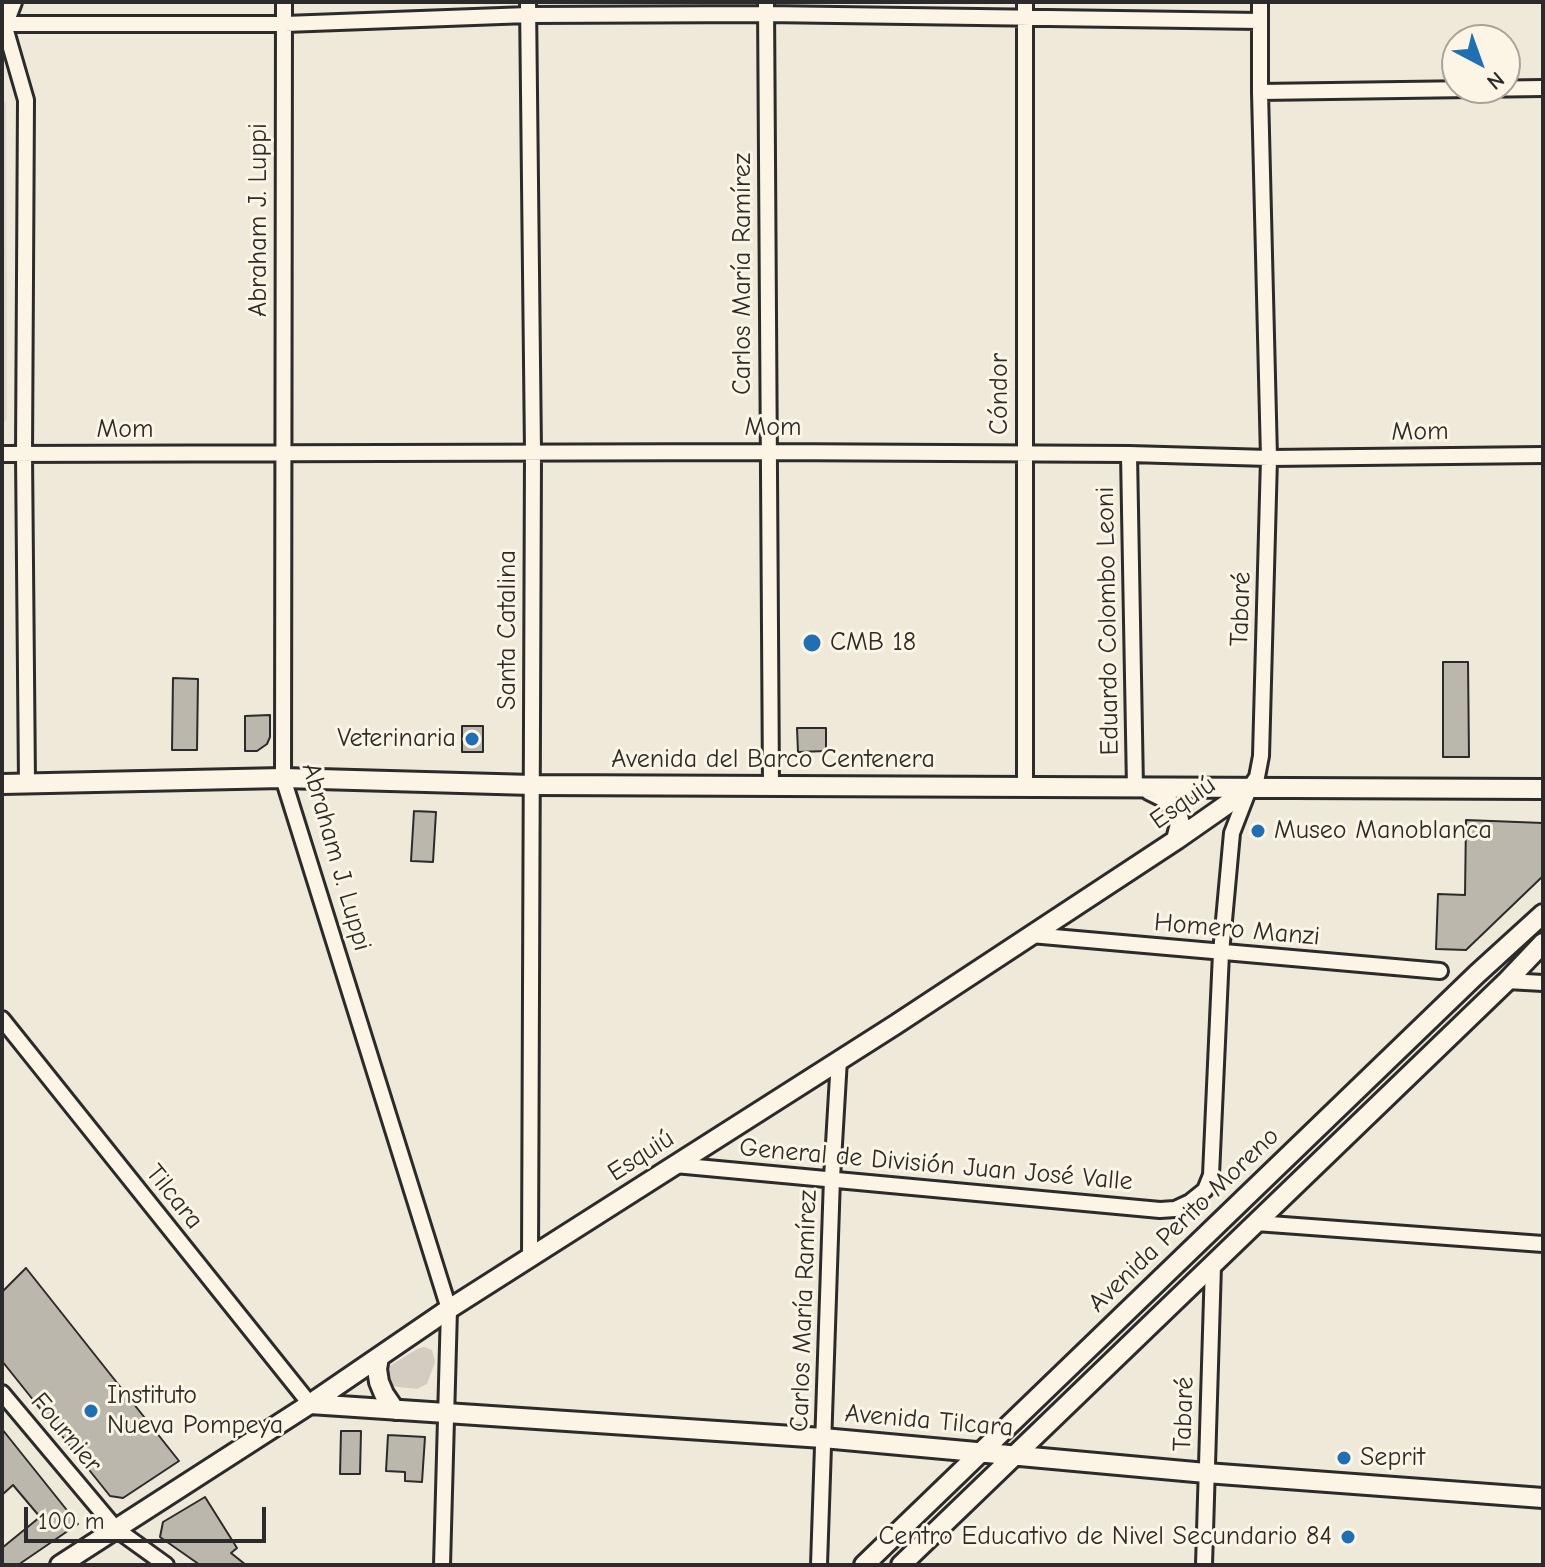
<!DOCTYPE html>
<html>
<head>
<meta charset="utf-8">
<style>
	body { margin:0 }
	#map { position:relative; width:1545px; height:1567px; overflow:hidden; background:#efe9da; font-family:"Comic Neue",sans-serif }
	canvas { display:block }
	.frame { position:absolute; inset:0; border:4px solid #2b2b2b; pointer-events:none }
	.north { position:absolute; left:1441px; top:24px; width:80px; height:80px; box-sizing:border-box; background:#fcf5e5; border:2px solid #a8a49b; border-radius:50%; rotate:139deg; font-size:22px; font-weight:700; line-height:32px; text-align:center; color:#2b2b2b }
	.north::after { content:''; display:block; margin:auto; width:28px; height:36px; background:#1f6fb2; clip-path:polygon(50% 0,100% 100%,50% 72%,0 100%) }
	.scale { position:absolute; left:24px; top:1507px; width:242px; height:36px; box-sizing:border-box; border:4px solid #2b2b2b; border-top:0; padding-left:10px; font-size:24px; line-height:28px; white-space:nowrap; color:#2b2b2b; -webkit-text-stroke:6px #fcf5e5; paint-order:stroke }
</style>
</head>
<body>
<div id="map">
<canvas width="1545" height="1567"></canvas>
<div class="frame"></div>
<div class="north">N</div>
<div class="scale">100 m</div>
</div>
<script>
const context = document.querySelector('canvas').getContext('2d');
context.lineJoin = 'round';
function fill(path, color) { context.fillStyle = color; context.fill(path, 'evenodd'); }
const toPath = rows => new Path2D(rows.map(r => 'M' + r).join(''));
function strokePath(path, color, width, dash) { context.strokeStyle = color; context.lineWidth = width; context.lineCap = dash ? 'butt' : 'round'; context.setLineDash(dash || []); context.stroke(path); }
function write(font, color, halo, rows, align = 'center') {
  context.font = font + ' "Comic Neue",sans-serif'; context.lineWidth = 6; context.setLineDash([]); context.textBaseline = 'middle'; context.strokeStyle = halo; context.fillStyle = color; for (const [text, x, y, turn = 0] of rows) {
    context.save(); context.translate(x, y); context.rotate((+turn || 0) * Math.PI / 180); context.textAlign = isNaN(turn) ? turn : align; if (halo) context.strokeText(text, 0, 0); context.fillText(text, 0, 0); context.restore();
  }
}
fill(toPath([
	[2,101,6,102,7,419,2,424]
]), '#e0dacc');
fill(toPath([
	[424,1347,432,1350,435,1362,427,1384,417,1389,390,1386,384,1374,388,1367,417,1349]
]), '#d2cdc0');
const building = toPath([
	[1443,662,1468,662,1469,757,1443,757,1443,662],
	[173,678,198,679,197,750,172,750,173,678],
	[270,715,270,737,267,744,257,751,245,751,245,716,270,715],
	[462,726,483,726,483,752,462,752,462,726],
	[797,728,826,728,826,751,798,752,797,728],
	[414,811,436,812,433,862,411,861,414,811],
	[1466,820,1543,823,1543,876,1466,950,1436,949,1438,894,1465,895,1466,820],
	[26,1268,179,1461,123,1498,110,1496,2,1361,2,1292,26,1268],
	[2,1429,78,1524,18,1565,2,1565,2,1548,40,1517,13,1485,2,1495,2,1429],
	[341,1431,361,1431,360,1474,340,1474,341,1431],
	[388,1435,425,1437,422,1482,405,1481,405,1472,386,1471,388,1435],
	[205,1497,237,1548,231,1553,246,1565,200,1565,160,1537,163,1522,205,1497]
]);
fill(building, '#bcb7ac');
strokePath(building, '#2b2b2b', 2);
const street = toPath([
	[284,2,283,778,449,1309,442,1565],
	[528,2,533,452,530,1259],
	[766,2,771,785],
	[2,24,285,24,528,15,766,14,1260,21],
	[4,24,26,100,24,454,27,783],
	[1260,92,1543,88],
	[2,454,767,452,1129,454,1269,458,1543,455],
	[1129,454,1135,788],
	[1025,787,1025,2],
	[1031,935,1440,971],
	[1507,981,1543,983],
	[2,1019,310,1404],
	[675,1165,1160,1210,1175,1209,1190,1202,1205,1190,1211,1175,1221,953,1232,833,1249,789,1257,777,1261,756,1269,458,1260,92,1260,2],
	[1256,1223,1543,1244],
	[2,1393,116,1529,166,1565],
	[819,1565,832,1178,839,1059],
	[1204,1565,1213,1265]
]);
const secondary = toPath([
	[2,28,12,2],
	[2,784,283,778,532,785,1543,789],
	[1149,790,1163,797,1177,811,1180,824,1176,840],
	[379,1357,377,1369,379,1382,384,1394,395,1410],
	[310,1404,823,1438,1206,1473,1543,1498],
	[60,1565,310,1404,449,1309,895,1025,1176,840,1249,789],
	[864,1565,1477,974,1543,914],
	[901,1565,1507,981,1543,943]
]);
strokePath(street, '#2b2b2b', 20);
strokePath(secondary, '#2b2b2b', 24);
strokePath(street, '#fcf5e5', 14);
strokePath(secondary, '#fcf5e5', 18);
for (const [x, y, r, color] of [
	[812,643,10,"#1f6fb2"],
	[472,739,8,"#1f6fb2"],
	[1258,831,8,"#1f6fb2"],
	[91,1411,8,"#1f6fb2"],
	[1344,1458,8,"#1f6fb2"],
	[1348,1537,8,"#1f6fb2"]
]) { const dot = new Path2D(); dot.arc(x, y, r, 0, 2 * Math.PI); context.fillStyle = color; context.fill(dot); strokePath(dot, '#fcf5e5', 3); }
write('26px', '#2b2b2b', '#fcf5e5', [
	["Abraham J. Luppi",259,220,-90],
	["Carlos María Ramírez",743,274,-90],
	["Cóndor",1000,394,-90],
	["Mom",773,428],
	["Mom",125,430],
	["Mom",1420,432,-1],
	["Tabaré",1241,609,-88],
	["Eduardo Colombo Leoni",1108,621,-91],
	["Santa Catalina",508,630,-90],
	["Avenida del Barco Centenera",773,760],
	["Esquiú",1183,803,-35],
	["Abraham J. Luppi",336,857,74],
	["Homero Manzi",1237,930,5],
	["Esquiú",641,1156,-33],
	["General de División Juan José Valle",936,1165,5],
	["Tilcara",174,1197,51],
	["Avenida Perito Moreno",1184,1220,-44],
	["Carlos María Ramírez",804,1311,-88],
	["Tabaré",1184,1414,-88],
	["Avenida Tilcara",929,1421,5],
	["Fournier",66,1433,50]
]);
write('26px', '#2b2b2b', '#fcf5e5', [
	["CMB 18",830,643],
	["Veterinaria",456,739,"right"],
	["Museo Manoblanca",1274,831],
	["Instituto",107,1396],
	["Nueva Pompeya",107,1426],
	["Seprit",1360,1458],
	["Centro Educativo de Nivel Secundario 84",1332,1537,"right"]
], 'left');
</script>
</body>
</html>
